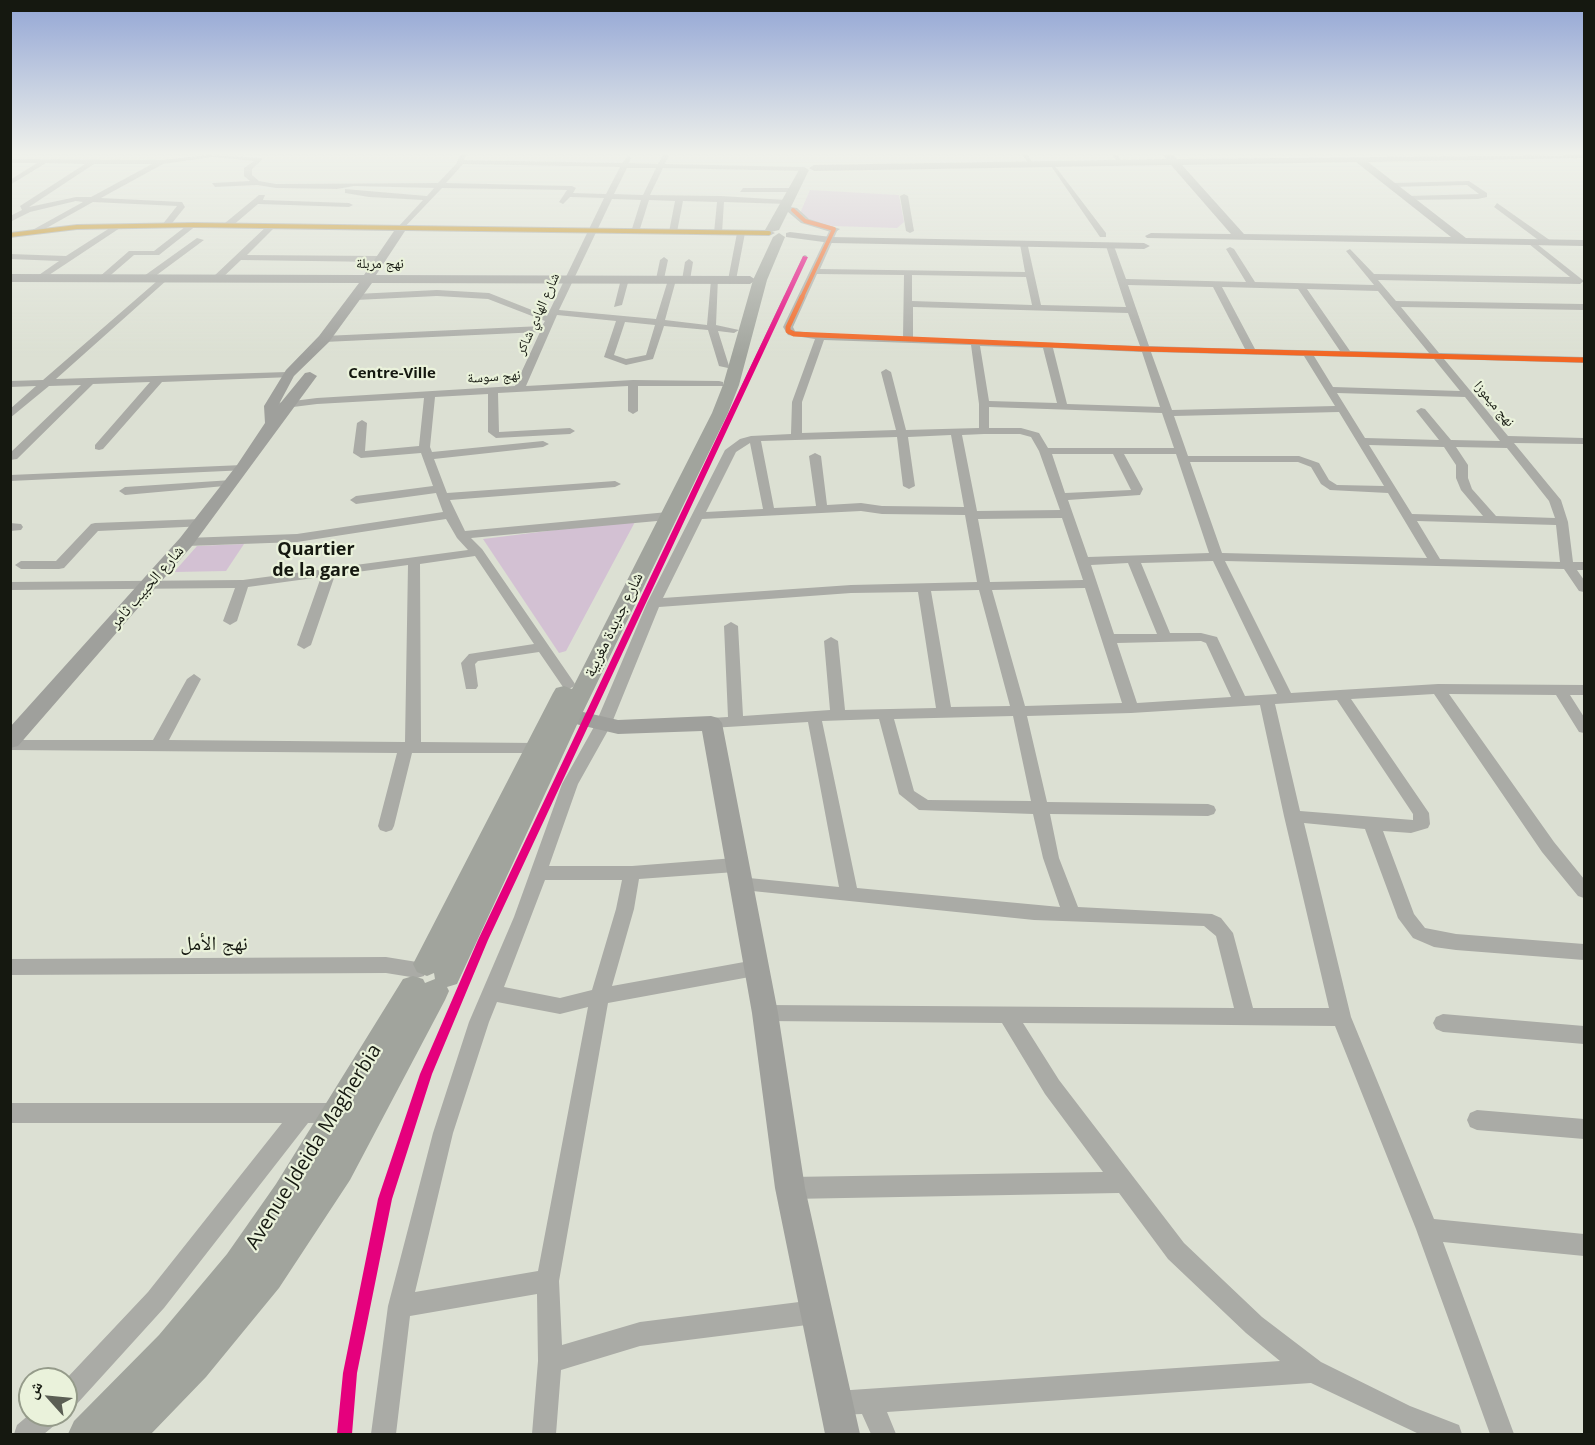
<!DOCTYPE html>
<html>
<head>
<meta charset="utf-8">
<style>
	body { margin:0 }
	#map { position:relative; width:1595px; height:1445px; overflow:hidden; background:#dce0d3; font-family:"Open Sans","Noto Naskh Arabic",sans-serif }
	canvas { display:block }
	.frame { position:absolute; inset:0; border:12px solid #151810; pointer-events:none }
	.north { position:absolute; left:18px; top:1367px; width:60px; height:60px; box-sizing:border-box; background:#eaf2db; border:2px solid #959b8a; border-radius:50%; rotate:297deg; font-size:16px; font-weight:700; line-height:24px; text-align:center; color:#151810 }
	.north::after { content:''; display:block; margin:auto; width:21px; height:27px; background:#5b5e54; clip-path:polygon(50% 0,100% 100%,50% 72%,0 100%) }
</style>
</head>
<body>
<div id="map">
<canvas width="1595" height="1445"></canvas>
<div class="frame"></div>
<div class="north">ش</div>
</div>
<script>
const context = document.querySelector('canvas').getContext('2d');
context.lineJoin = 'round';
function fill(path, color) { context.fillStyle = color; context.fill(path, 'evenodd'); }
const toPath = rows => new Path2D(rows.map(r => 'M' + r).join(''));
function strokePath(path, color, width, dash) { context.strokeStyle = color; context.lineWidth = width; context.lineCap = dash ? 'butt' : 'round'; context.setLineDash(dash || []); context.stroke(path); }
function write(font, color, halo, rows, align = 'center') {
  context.font = font + ' "Open Sans","Noto Naskh Arabic",sans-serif'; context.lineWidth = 4.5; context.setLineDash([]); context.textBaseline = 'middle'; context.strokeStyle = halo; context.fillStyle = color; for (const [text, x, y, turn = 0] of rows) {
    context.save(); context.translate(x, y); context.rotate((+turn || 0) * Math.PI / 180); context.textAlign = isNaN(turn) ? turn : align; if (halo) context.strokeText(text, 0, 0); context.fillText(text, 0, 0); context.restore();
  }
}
fill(toPath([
	[810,190,899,195,904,222,897,228,832,226,813,222,800,213],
	[636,520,566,651,559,653,483,539],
	[244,544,226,571,174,572,197,546]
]), '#d3c1d3');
fill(toPath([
	[208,155,262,158,262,160,252,169,252,175,259,181,276,184,438,183,456,164,460,155,466,155,464,160,622,163,628,156,631,158,629,163,658,164,663,155,669,155,665,164,803,167,807,169,803,171,663,168,650,195,721,196,787,200,791,202,787,204,724,202,722,233,718,235,714,233,717,202,683,201,677,232,673,234,669,232,675,201,649,200,639,232,635,234,631,232,641,200,612,199,559,310,656,319,668,280,672,277,676,280,665,320,707,325,711,280,718,278,716,325,739,330,734,333,718,331,729,366,728,368,719,366,708,330,664,326,653,359,626,365,604,357,616,321,557,315,526,386,633,380,719,381,723,382,723,386,638,386,638,411,633,414,628,411,628,386,498,393,499,432,570,428,575,431,570,434,496,438,488,432,488,394,435,397,430,447,432,452,543,441,549,444,543,447,434,459,447,493,615,481,621,484,615,487,450,500,465,531,668,512,674,516,668,520,471,538,482,549,573,681,575,684,573,687,568,689,563,687,539,652,478,661,475,664,478,686,476,689,466,689,461,663,469,654,534,644,475,556,420,564,421,742,537,743,545,748,537,753,412,753,394,826,392,830,386,832,380,830,378,826,397,753,10,750,10,740,153,740,187,679,194,674,201,679,169,740,405,742,408,565,335,575,311,645,304,649,297,645,321,577,248,587,237,621,230,625,223,621,235,588,10,590,10,582,243,580,468,550,457,538,446,519,297,542,186,546,180,542,186,538,297,534,443,512,436,493,356,504,350,500,356,496,433,486,421,453,361,458,353,453,357,423,362,420,367,423,365,451,419,446,424,398,317,404,277,409,272,406,277,403,317,398,515,386,540,332,324,342,319,339,324,336,542,326,545,321,488,299,437,296,356,300,352,297,356,294,437,290,489,293,547,316,604,198,570,197,563,204,559,202,567,190,442,188,401,231,397,229,398,227,423,200,369,197,345,193,345,189,427,196,434,188,354,186,337,189,276,188,257,185,215,187,212,183,250,181,244,176,244,168,254,161,213,157,163,164,101,198,182,202,185,207,169,227,162,225,177,206,93,202,34,235,27,233,83,202,76,201,30,212,10,222,10,216,22,210,20,206,85,164,46,163,10,185,10,180,37,163,10,163,10,159,161,160,208,155],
	[94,164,152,164,91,197,76,197,29,207,94,164],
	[463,164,620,167,606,194,573,193,576,188,572,186,446,183,463,164],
	[627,168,656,168,643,195,614,194,627,168],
	[625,322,655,325,646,355,626,359,614,355,625,322],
	[1022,155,1028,155,1034,165,1030,165,1022,155],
	[1112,155,1118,155,1123,164,1119,164,1112,155],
	[1051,166,1055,166,1106,233,1106,237,1100,237,1051,166],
	[1469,181,1487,193,1487,197,1478,199,1409,200,1406,196,1479,194,1467,185,1392,187,1388,185,1392,183,1469,181],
	[743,188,794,188,798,190,794,192,740,192,743,188],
	[904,194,908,196,914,231,910,233,906,231,900,196,904,194],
	[259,195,265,195,263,200,349,203,353,205,349,207,258,204,231,227,225,227,225,223,259,195],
	[1497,203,1551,241,1551,245,1545,245,1494,207,1497,203],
	[190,223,197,225,159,255,134,255,105,280,98,278,129,251,154,251,190,223],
	[116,224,123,226,43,279,36,277,59,261,10,259,10,254,66,256,116,224],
	[269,224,276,226,247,255,380,256,384,259,380,262,241,260,219,281,213,281,213,277,269,224],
	[831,227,838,229,820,269,1025,272,1020,244,1027,242,1041,305,1126,307,1106,246,1110,244,1114,246,1126,279,1246,282,1226,249,1230,247,1234,249,1255,282,1374,285,1346,251,1350,249,1374,274,1570,277,1529,244,1529,240,1532,240,1584,281,1580,284,1378,280,1396,301,1584,304,1584,310,1401,307,1439,353,1584,357,1584,363,1444,359,1508,436,1584,438,1584,444,1514,443,1561,500,1568,522,1573,562,1584,562,1584,570,1577,570,1584,580,1584,592,1579,591,1564,569,1225,561,1291,693,1438,684,1584,685,1584,695,1570,695,1584,717,1584,733,1579,732,1556,695,1449,694,1554,842,1584,879,1584,898,1578,896,1542,852,1434,694,1351,699,1429,813,1430,824,1428,828,1411,833,1383,831,1414,914,1425,928,1456,934,1584,944,1584,960,1456,950,1434,947,1413,938,1398,918,1365,829,1304,823,1351,1017,1434,1219,1584,1234,1584,1256,1443,1242,1514,1434,1490,1434,1416,1229,1335,1026,1023,1023,1059,1080,1184,1243,1262,1317,1321,1362,1410,1406,1459,1425,1462,1434,1419,1434,1311,1383,887,1412,896,1434,871,1434,862,1414,836,1415,827,1412,824,1403,827,1394,836,1391,1280,1361,1246,1333,1168,1259,1119,1193,790,1199,782,1196,779,1188,782,1180,790,1177,1103,1172,1045,1094,1002,1023,765,1021,758,1019,755,1013,758,1007,765,1005,1234,1008,1216,936,1204,926,1034,920,733,889,730,884,733,879,739,877,839,887,808,722,711,728,703,723,711,718,728,717,724,626,731,622,738,626,743,716,830,710,824,641,831,637,838,641,845,710,936,708,918,592,851,593,659,607,611,725,578,784,549,866,632,866,735,858,741,860,744,865,741,870,735,872,639,879,634,909,612,986,755,960,762,962,764,968,762,974,755,976,608,1003,559,1281,562,1345,640,1322,815,1300,823,1304,827,1312,823,1320,815,1324,640,1346,561,1370,556,1434,532,1434,538,1361,537,1294,410,1316,396,1434,371,1434,388,1306,433,1133,469,1022,514,917,562,784,595,725,647,603,725,450,740,439,751,436,791,434,792,402,815,339,788,335,783,327,831,227],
	[817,274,904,275,903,337,820,334,795,331,793,327,817,274],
	[912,275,1026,277,1032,305,912,301,912,275],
	[1128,285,1213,287,1245,349,1149,346,1128,285],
	[1222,287,1298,289,1340,351,1255,349,1222,287],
	[1307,289,1378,291,1429,353,1350,351,1307,289],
	[913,307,1128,313,1140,346,913,338,913,307],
	[824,340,971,345,979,404,979,428,906,430,891,372,886,369,881,372,896,430,802,433,802,402,824,340],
	[980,346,1043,348,1057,403,989,401,980,346],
	[1053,348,1142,352,1160,407,1067,404,1053,348],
	[1151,352,1304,356,1335,406,1172,410,1151,352],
	[1314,356,1434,359,1460,391,1333,387,1314,356],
	[1337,393,1465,397,1500,441,1451,440,1425,409,1421,408,1416,411,1439,440,1365,438,1337,393],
	[989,407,1162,413,1174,448,1048,448,1039,433,1021,428,989,428,989,407],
	[1339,412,1384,486,1337,485,1329,480,1319,463,1299,456,1188,456,1174,416,1339,412],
	[984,434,1020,434,1031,437,1039,451,1060,510,977,511,962,435,984,434],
	[951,435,964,507,882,506,861,503,827,505,821,456,815,453,809,456,816,506,774,508,761,441,897,437,903,486,909,489,915,486,908,437,951,435],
	[750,443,763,509,706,512,736,452,750,443],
	[1369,445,1444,447,1456,465,1456,478,1461,490,1483,516,1412,514,1369,445],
	[1456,447,1507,448,1549,501,1555,518,1496,516,1472,489,1468,478,1468,465,1456,447],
	[1052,454,1113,454,1131,490,1065,493,1052,454],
	[1124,454,1176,454,1209,553,1088,557,1068,500,1140,495,1143,489,1124,454],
	[1190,462,1298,462,1311,467,1321,484,1330,490,1388,493,1427,558,1222,553,1190,462],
	[861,511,882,514,965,515,977,582,851,585,663,598,702,519,861,511],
	[1062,518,1083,580,990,582,978,519,1062,518],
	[1417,521,1556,525,1560,562,1440,559,1417,521],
	[1213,561,1277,694,1245,696,1217,637,1201,633,1170,633,1141,563,1213,561],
	[1128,563,1157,634,1114,634,1091,565,1128,563],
	[1085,588,1122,703,1025,706,992,590,1085,588],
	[979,590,1010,706,951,707,931,591,979,590],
	[1201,641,1206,643,1231,697,1137,703,1117,643,1201,641],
	[1337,700,1413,814,1413,820,1300,811,1275,704,1337,700],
	[1260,705,1284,816,1329,1008,1253,1008,1233,933,1221,918,1212,914,1078,907,1059,858,1050,814,1208,816,1214,814,1216,810,1214,806,1208,804,1047,802,1027,716,1131,713,1260,705],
	[1013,716,1031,801,928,800,914,791,894,719,1013,716],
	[879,719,899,794,919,810,1033,814,1043,858,1060,907,857,888,822,721,879,719],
	[545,880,622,880,616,909,592,990,560,998,504,987,545,880],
	[497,1002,560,1014,588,1007,538,1271,415,1292,453,1133,489,1022,497,1002],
	[741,231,745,233,736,280,732,283,728,280,737,233,741,231],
	[197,238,204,240,150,280,144,280,144,276,197,238],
	[664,257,668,260,664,279,660,282,656,279,660,260,664,257],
	[689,259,693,262,690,280,686,283,682,280,685,262,689,259],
	[164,275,167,276,167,280,56,379,288,372,293,375,292,377,162,382,103,449,99,450,95,449,95,445,150,382,93,384,17,459,10,460,10,453,81,385,49,386,10,418,10,409,36,386,10,387,10,381,43,380,164,275],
	[625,276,629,279,622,305,614,307,621,279,625,276],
	[243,465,247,466,247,470,10,481,10,475,243,465],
	[232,480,236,481,236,485,125,495,119,491,125,487,232,480],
	[202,519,206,520,206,526,98,531,64,568,59,569,21,569,15,565,21,561,56,561,91,524,95,523,202,519],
	[10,523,21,524,23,527,21,530,10,531,10,523],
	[386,957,417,962,424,964,426,970,424,976,417,978,386,973,10,975,10,959,386,957],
	[1443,1014,1584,1026,1584,1044,1443,1032,1436,1029,1433,1023,1436,1017,1443,1014],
	[10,1103,338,1103,345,1106,348,1113,345,1120,338,1123,308,1123,164,1308,75,1406,66,1409,66,1379,148,1292,282,1123,10,1123,10,1103],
	[1477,1110,1584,1119,1584,1139,1477,1130,1470,1127,1467,1120,1470,1113,1477,1110],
	[30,1414,30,1415,59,1415,56,1424,44,1434,14,1434,17,1425,30,1414]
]), '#aaaba6');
fill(toPath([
	[1163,155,1173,155,1177,159,1584,155,1584,158,1368,162,1466,238,1584,240,1584,246,1147,238,1145,236,1151,233,1231,234,1171,165,814,171,809,168,814,165,1166,159,1163,155],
	[1356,162,1451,237,1244,234,1182,165,1356,162],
	[193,222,769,230,775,233,769,236,405,231,376,275,750,276,756,280,750,284,372,283,329,342,294,376,278,406,305,373,310,372,317,376,192,546,18,746,10,748,10,727,180,538,237,465,265,423,264,406,286,370,319,336,359,283,10,282,10,274,364,275,394,231,193,228,77,230,10,238,10,232,77,224,193,222],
	[790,232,831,237,1144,243,1150,246,1144,249,831,243,786,237,786,233,790,232],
	[570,709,618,720,711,716,718,718,722,723,778,1013,805,1188,860,1434,825,1434,775,1188,752,1013,702,731,618,734,563,721,560,716,563,711,570,709]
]), '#9fa09c');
fill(toPath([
	[804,167,809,170,791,207,797,208,809,219,840,229,834,233,801,223,788,212,779,230,767,233,765,230,799,170,804,167],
	[779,233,785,237,767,280,739,385,728,413,581,716,457,984,447,987,449,991,445,1000,350,1180,279,1288,206,1377,151,1434,68,1434,74,1421,159,1335,227,1254,276,1184,403,979,413,976,423,979,425,983,435,979,434,973,427,976,417,972,413,964,553,693,556,688,564,686,572,689,712,413,723,385,753,280,773,237,779,233]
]), '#a1a49d');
const railFar1 = toPath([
	[785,299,805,257]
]);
const rail = toPath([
	[741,392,786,297]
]);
strokePath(railFar1, '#9fa09b', 4);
strokePath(rail, '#9fa09b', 4.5);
strokePath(railFar1, '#eaf2db', 2, [7]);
strokePath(rail, '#eaf2db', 3, [9]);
strokePath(toPath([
	[793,210,805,221,834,229,801,299]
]), '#f26522', 4);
strokePath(toPath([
	[802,297,788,327,788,331,794,334,1145,349,1584,360]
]), '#f26522', 5);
strokePath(toPath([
	[10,235,77,227,193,225,769,233]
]), '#be8204', 4);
fill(toPath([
	[803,256,808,257,488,940,432,1074,392,1199,357,1373,352,1434,337,1434,343,1373,378,1199,420,1074,478,940,803,256]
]), '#e5007d');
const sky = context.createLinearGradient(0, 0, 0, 357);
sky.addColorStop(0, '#93a6d5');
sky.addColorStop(0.43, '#eff1eb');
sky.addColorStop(1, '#eff1eb00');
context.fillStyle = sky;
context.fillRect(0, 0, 1595, 357);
write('14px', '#151810', '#eaf2db', [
	["نهج مربلة",380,264],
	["شارع الهادي شاكر",538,314,-66],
	["نهج سوسة",494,377,-4],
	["نهج ميموزا",1494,404,50]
]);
write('bold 15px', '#151810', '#eaf2db', [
	["Centre-Ville",392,374]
]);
write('16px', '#151810', '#eaf2db', [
	["شارع الحبيب ثامر",147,587,-49],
	["شارع جديدة مغربية",614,625,-64]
]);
write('bold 18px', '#151810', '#eaf2db', [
	["Quartier",316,550],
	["de la gare",316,571]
]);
write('20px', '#151810', '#eaf2db', [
	["نهج الأمل",214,944],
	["Avenue Jdeida Magherbia",314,1147,-58]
]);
</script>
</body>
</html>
